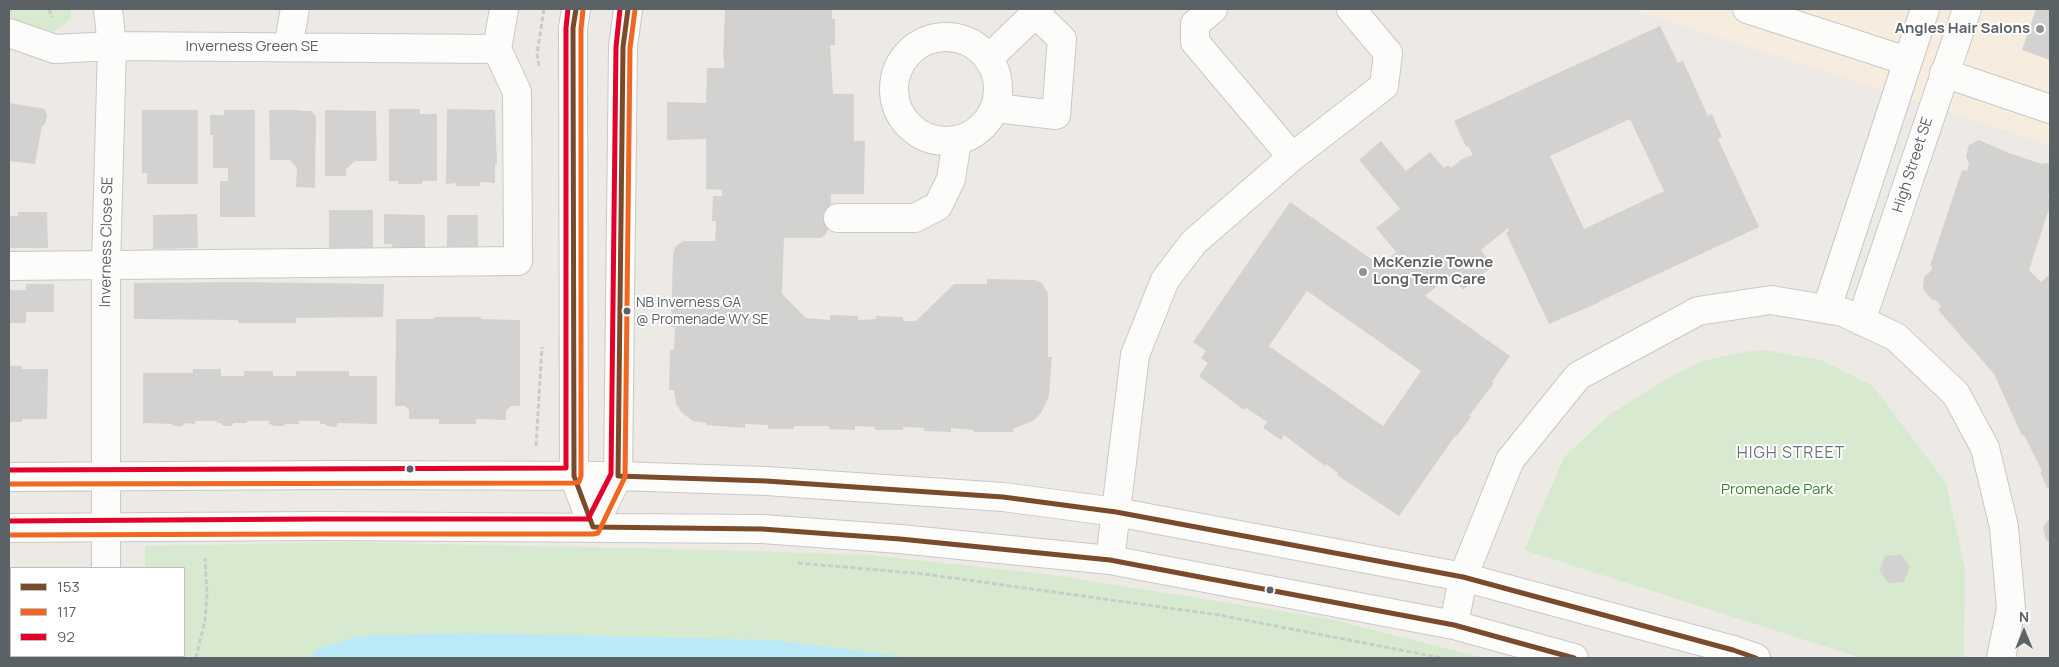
<!DOCTYPE html>
<html>
<head>
<meta charset="utf-8">
<style>
	body { margin:0 }
	#map { position:relative; width:2059px; height:667px; overflow:hidden; background:#edeae6; font-family:Manrope,sans-serif }
	canvas { display:block }
	.frame { position:absolute; inset:0; border:10px solid #5b6266; pointer-events:none }
	.legend { position:absolute; left:10px; top:567px; width:175px; height:90px; box-sizing:border-box; background:#fff; border:1px solid #bdc0c2; margin:0; padding:6px 9px; list-style:none; font-size:15px; color:#5b6266 }
	.legend li { display:flex; align-items:center; gap:10px; height:25px }
	.legend b { width:25px; border:1px solid #bdc0c2 }
	.north { position:absolute; left:1999px; top:607px; width:50px; height:50px; -webkit-text-stroke:4px #fff; paint-order:stroke; rotate:0deg; font-size:14px; font-weight:700; line-height:20px; text-align:center; color:#5b6266 }
	.north::after { content:''; display:block; margin:auto; width:18px; height:22px; background:#5b6266; clip-path:polygon(50% 0,100% 100%,50% 72%,0 100%) }
</style>
</head>
<body>
<div id="map">
<canvas width="2059" height="667"></canvas>
<div class="frame"></div>
<ul class="legend">
<li><b style="height:6px;background:#7a4b2a"></b>153</li>
<li><b style="height:6px;background:#f26522"></b>117</li>
<li><b style="height:6px;background:#e4002b"></b>92</li>
</ul>
<div class="north">N</div>
</div>
<script>
const context = document.querySelector('canvas').getContext('2d');
context.lineJoin = 'round';
function fill(path, color) { context.fillStyle = color; context.fill(path, 'evenodd'); }
const toPath = rows => new Path2D(rows.map(r => 'M' + r).join(''));
function strokePath(path, color, width, dash) { context.strokeStyle = color; context.lineWidth = width; context.lineCap = dash ? 'butt' : 'round'; context.setLineDash(dash || []); context.stroke(path); }
function write(font, color, halo, rows, align = 'center') {
  context.font = font + ' Manrope,sans-serif'; context.lineWidth = 4; context.setLineDash([]); context.textBaseline = 'middle'; context.strokeStyle = halo; context.fillStyle = color; for (const [text, x, y, turn = 0] of rows) {
    context.save(); context.translate(x, y); context.rotate((+turn || 0) * Math.PI / 180); context.textAlign = isNaN(turn) ? turn : align; if (halo) context.strokeText(text, 0, 0); context.fillText(text, 0, 0); context.restore();
  }
}
fill(toPath([
	[1633,9,2050,9,2050,145]
]), '#f7eddf');
fill(toPath([
	[9,9,71,9,71,19,53,32,9,18],
	[1765,350,1821,360,1873,386,1946,483,1965,569,1964,658,1861,658,1524,550,1564,457,1609,415,1666,379,1702,361,1750,351],
	[345,542,715,550,870,555,1053,575,1330,619,1485,658,144,658,144,656,184,656,184,568,145,568,145,546]
]), '#d7eacf');
fill(toPath([
	[468,633,772,640,917,658,309,658,318,649,358,636]
]), '#bae9f8');
fill(toPath([
	[725,9,832,9,832,19,835,19,835,45,830,45,833,94,854,94,854,141,865,141,864,194,831,194,830,225,825,235,821,238,784,238,782,294,806,318,830,320,830,315,858,316,858,320,876,319,876,316,903,317,903,321,916,321,954,284,987,284,987,279,1034,280,1042,283,1048,293,1048,357,1052,357,1049,396,1041,413,1033,421,1013,429,1013,432,974,432,974,430,951,428,951,432,924,431,924,428,903,427,903,430,875,430,875,427,855,426,855,430,829,429,829,426,794,426,794,429,768,429,768,425,745,424,745,428,706,425,706,423,693,421,682,413,676,404,674,390,669,390,670,350,674,350,675,327,671,327,673,253,676,246,684,241,715,241,716,221,712,221,713,196,722,196,722,190,706,189,706,139,667,140,667,102,706,103,707,68,724,68,724,58,723,58],
	[2036,9,2050,9,2050,60,2022,50],
	[1660,26,1678,63,1683,61,1708,116,1712,114,1722,137,1718,139,1759,227,1600,301,1600,302,1549,324,1506,233,1509,231,1508,228,1481,250,1493,266,1463,290,1450,276,1425,296,1510,356,1492,382,1494,383,1469,416,1471,417,1456,437,1455,436,1399,516,1337,475,1338,473,1326,464,1325,466,1284,435,1281,440,1263,428,1267,422,1246,408,1244,410,1199,376,1208,363,1201,358,1206,351,1193,342,1290,202,1374,261,1373,263,1378,267,1396,252,1376,228,1400,209,1359,160,1381,141,1406,171,1430,152,1444,168,1448,165,1451,168,1462,159,1473,155,1468,146,1466,147,1454,121],
	[1630,119,1664,191,1584,229,1550,156],
	[1307,291,1421,371,1383,426,1269,346],
	[9,103,45,109,47,116,45,124,42,126,35,164,9,161],
	[389,109,420,109,420,114,437,114,437,181,422,181,422,184,398,184,398,181,389,181],
	[447,109,495,110,497,164,495,164,495,183,480,182,480,186,456,186,456,183,446,184],
	[142,110,198,110,198,184,147,184,147,173,142,173],
	[224,110,255,110,255,217,220,217,220,181,228,181,228,168,213,168,213,135,210,135,210,115,224,115],
	[269,110,301,110,301,111,311,111,316,116,315,188,296,187,297,168,290,160,270,160],
	[325,110,376,111,377,161,355,161,346,169,346,176,325,176],
	[1979,140,2009,153,2042,164,2046,163,2050,164,2050,191,2048,198,2050,199,2050,206,2029,270,2041,282,2050,274,2050,487,2047,488,2040,472,2042,471,2024,435,2022,436,1994,374,1938,310,1941,306,1936,300,1932,300,1923,289,1924,277,1932,270,1932,267,1930,266,1962,170,1967,171,1969,164,1966,156,1969,145],
	[329,210,373,210,373,250,329,250],
	[18,212,47,212,48,248,9,248,9,216,18,216],
	[197,214,198,248,153,249,153,215],
	[384,214,425,215,425,248,392,248,392,244,384,244],
	[447,215,478,215,478,248,447,248],
	[239,282,384,284,383,317,296,318,296,323,238,323,238,320,134,319,134,283],
	[26,284,54,284,54,312,26,312,26,323,9,323,9,290,26,290],
	[434,317,481,317,481,319,520,320,520,406,511,406,506,411,506,420,476,419,476,424,439,424,439,419,409,419,409,410,405,406,395,406,396,319,434,319],
	[9,366,22,366,22,369,48,369,47,419,22,419,22,422,9,422],
	[193,369,221,369,221,376,244,376,244,371,273,371,273,376,296,376,296,371,349,371,349,376,377,376,377,424,338,423,336,427,327,426,325,424,320,424,320,421,299,421,299,424,286,424,283,426,275,426,269,424,269,421,247,421,247,423,234,423,231,426,223,426,221,423,217,423,217,421,195,421,195,424,185,423,182,426,174,426,171,424,143,423,143,373,193,373],
	[2050,517,2050,543,2046,540,2043,527],
	[1901,554,1910,567,1904,582,1888,583,1879,570,1885,556],
	[9,575,11,575,11,656,36,656,36,658,9,658]
]), '#d4d2d0');
const minor = toPath([
	[576,9,573,28,574,476,593,527],
	[1213,9,1195,24,1195,42,1292,157],
	[1747,9,1907,61],
	[9,33,55,49,112,46,497,49],
	'894 89a52 52 0 1 1 104 0a52 52 0 1 1-104 0Z',
	[288,47,295,9],
	[497,49,504,9],
	[989,58,1040,9],
	[1944,73,2050,109],
	[996,108,1056,115,1062,39,1036,14],
	[838,218,915,218,938,206,951,179,957,141],
	[9,266,518,261,517,92,497,49],
	[1827,308,1925,9],
	[1861,321,1967,9],
	[9,477,337,475,618,476,766,481,1003,497,1116,512,1463,577,1733,650,1756,658],
	[593,527,618,476,623,47,628,9],
	[9,528,319,526,762,529,900,539,1110,560,1454,625,1574,658],
	[1110,560,1135,355,1165,280,1194,242,1292,157,1384,86,1388,53,1351,9],
	[106,568,106,266,112,46,108,9],
	[1454,625,1463,577,1510,460,1578,376,1698,311,1771,300,1843,312,1896,337,1956,394,1985,448,2004,527,2011,609,2001,658],
	[106,656,106,658]
]);
strokePath(minor, '#c8c8c7', 30);
strokePath(toPath([
	[49,9,52,17],
	[539,66,537,54,544,9],
	[536,446,542,347],
	[798,563,924,574,1219,615,1442,658],
	[196,658,205,620,207,594,205,558]
]), '#c7cdc8', 3, [5, 2.5]);
strokePath(minor, '#fcfcfb', 28);
strokePath(toPath([
	[576,9,573,28,574,476,593,527,762,529,900,539,1110,560,1454,625,1574,658],
	[628,9,623,47,618,476,766,481,1003,497,1116,512,1463,577,1733,650,1756,658]
]), '#7a4b2a', 5);
strokePath(toPath([
	[9,484,574,483,579,482,581,476,581,29,583,10],
	[9,535,319,534,593,534,598,533,625,477,630,48,635,10]
]), '#f26522', 5);
strokePath(toPath([
	[9,470,566,468,566,28,568,9],
	[9,521,319,519,588,519,611,474,616,47,620,9]
]), '#e4002b', 5);
for (const [x, y, r, color] of [
	[2040,29,5,"#8e9293"],
	[1363,272,5,"#8e9293"],
	[627,311,4.5,"#5b6266"],
	[410,469,4.5,"#5b6266"],
	[1270,590,4.5,"#5b6266"]
]) { const dot = new Path2D(); dot.arc(x, y, r, 0, 2 * Math.PI); context.fillStyle = color; context.fill(dot); strokePath(dot, '#fff', 2); }
write('14px', '#5b6266', '#fff', [
	["NB Inverness GA",636,303],
	["@ Promenade WY SE",636,320]
], 'left');
write('bold 15px', '#5b6266', '#fff', [
	["Angles Hair Salons",2030,29],
	["McKenzie Towne",1373,263,"left"],
	["Long Term Care",1373,280,"left"]
], 'right');
write('15px', '#5b6266', '#fff', [
	["Inverness Green SE",252,47],
	["High Street SE",1913,165,-72],
	["Inverness Close SE",107,242,-89]
]);
write('15px', '#38852b', '#fff', [
	["Promenade Park",1777,490]
]);
context.letterSpacing = '1px';
write('16px', '#6c7478', '#fff', [
	["HIGH STREET",1791,454]
]);
context.letterSpacing = '0px';
</script>
</body>
</html>
